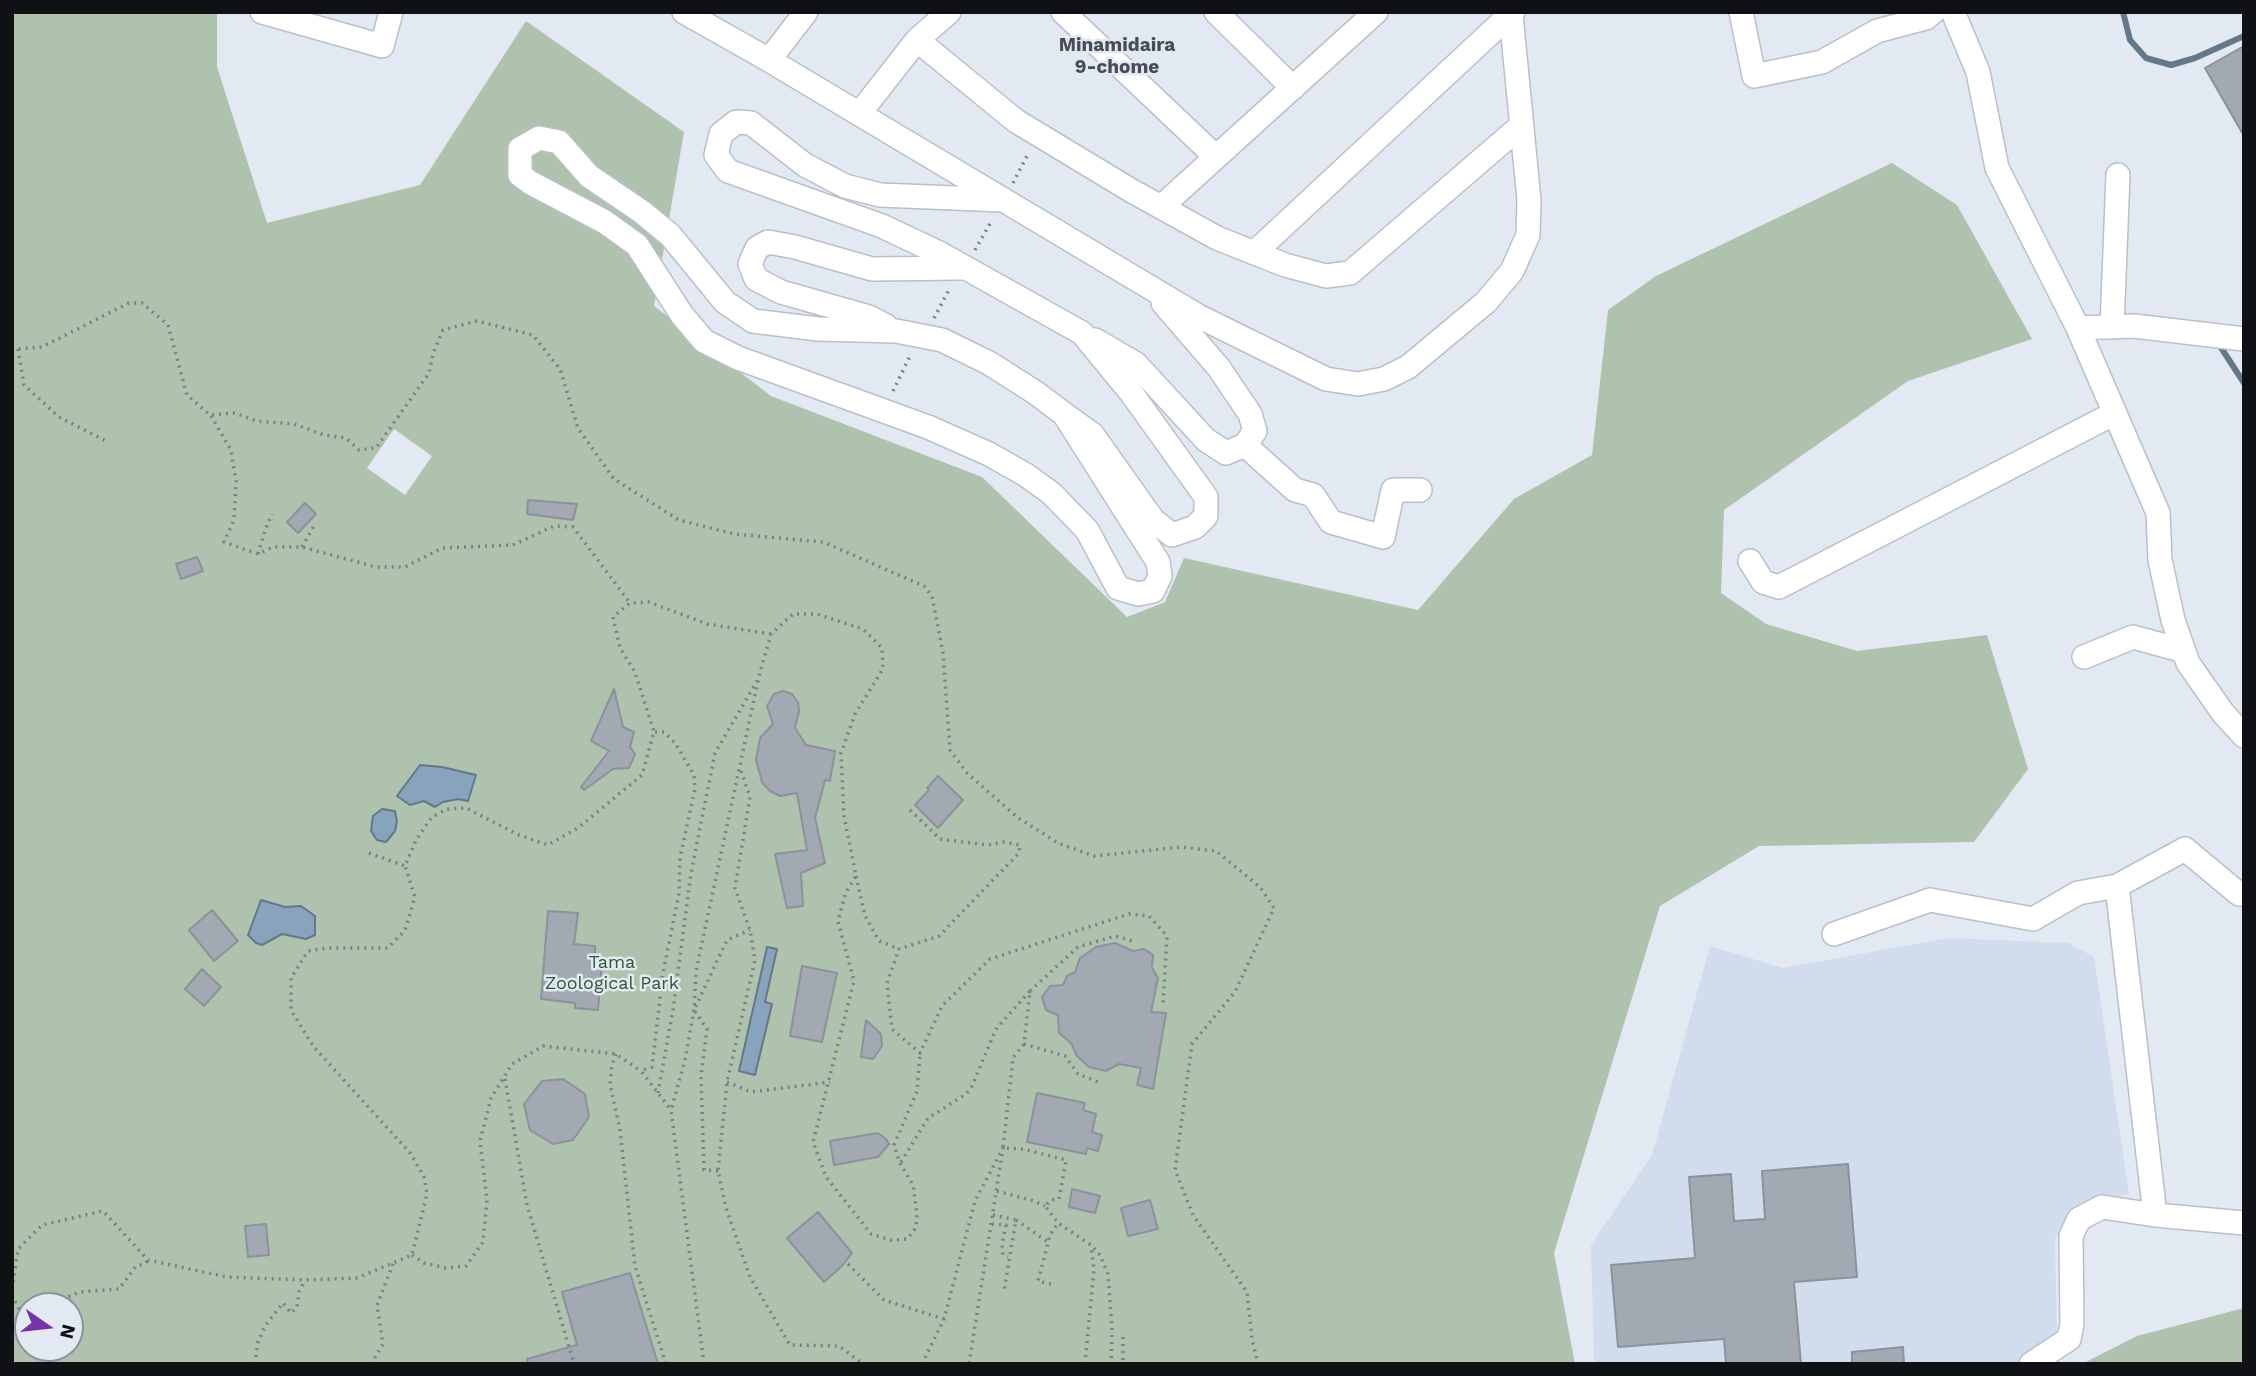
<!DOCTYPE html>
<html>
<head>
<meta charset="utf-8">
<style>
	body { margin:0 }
	#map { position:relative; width:2256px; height:1376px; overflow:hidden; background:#e2e9f3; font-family:"Work Sans",sans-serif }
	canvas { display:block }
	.frame { position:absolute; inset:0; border:14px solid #0f1114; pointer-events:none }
	.north { position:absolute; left:14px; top:1292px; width:70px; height:70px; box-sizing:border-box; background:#e2e9f3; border:2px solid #8e939a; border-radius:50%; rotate:104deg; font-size:19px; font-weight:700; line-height:28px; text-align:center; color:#0f1114 }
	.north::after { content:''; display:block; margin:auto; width:24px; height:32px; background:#7535a9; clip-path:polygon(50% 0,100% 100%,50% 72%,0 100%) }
</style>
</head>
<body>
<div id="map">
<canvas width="2256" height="1376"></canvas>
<div class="frame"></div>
<div class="north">N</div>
</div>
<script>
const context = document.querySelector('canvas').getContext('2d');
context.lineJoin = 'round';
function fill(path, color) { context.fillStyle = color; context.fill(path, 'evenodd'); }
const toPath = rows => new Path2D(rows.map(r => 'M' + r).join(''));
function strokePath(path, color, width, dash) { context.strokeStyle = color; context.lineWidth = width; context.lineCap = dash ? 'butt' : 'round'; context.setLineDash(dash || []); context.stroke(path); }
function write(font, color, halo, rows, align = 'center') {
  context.font = font + ' "Work Sans",sans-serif'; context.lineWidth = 5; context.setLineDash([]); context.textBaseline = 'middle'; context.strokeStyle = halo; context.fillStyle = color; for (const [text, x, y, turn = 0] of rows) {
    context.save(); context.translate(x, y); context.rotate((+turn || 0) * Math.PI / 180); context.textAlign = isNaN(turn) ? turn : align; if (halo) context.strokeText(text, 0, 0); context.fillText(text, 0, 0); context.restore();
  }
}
fill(toPath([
	[1948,938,2068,943,2094,957,2129,1194,2082,1203,2055,1238,2057,1338,2019,1364,1594,1363,1591,1245,1652,1155,1710,946,1783,968]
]), '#d1dded');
fill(toPath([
	[12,12,217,12,217,67,267,223,420,185,526,21,684,132,654,306,771,396,982,477,1127,617,1165,602,1184,558,1418,610,1514,499,1592,455,1608,310,1656,276,1892,163,1957,205,2032,339,1908,381,1724,510,1721,593,1766,624,1857,651,1987,635,2028,769,1974,842,1759,846,1660,906,1554,1253,1575,1364,12,1364],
	[394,429,432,456,405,495,367,468],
	[28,1306,70,1306,70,1348,28,1348],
	[2244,1308,2244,1364,2082,1364,2137,1336]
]), '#aec2ad');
const water = toPath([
	[420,765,442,767,476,775,468,801,458,799,443,802,435,807,424,801,410,805,397,796,420,765],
	[382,809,395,811,397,821,395,831,386,842,377,840,371,831,373,816,382,809],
	[261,900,285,907,301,906,315,916,315,935,306,939,282,934,262,945,256,943,248,935,261,900],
	[767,947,777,949,765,1002,772,1004,755,1075,739,1071,767,947]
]);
fill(water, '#88a4bc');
strokePath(water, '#64788a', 2);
strokePath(toPath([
	[2123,12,2130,40,2146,58,2171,65,2195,58,2244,36],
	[2218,343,2244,383]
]), '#64788a', 6);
const building = toPath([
	[2244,46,2244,136,2205,68,2244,46],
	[528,500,577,504,573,520,527,514,528,500],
	[305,503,316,514,298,533,287,522,305,503],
	[197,557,203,571,181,579,176,564,197,557],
	[614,689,623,727,634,732,630,747,635,754,629,768,613,769,584,790,581,787,609,751,591,741,614,689],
	[783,691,792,694,798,702,799,711,795,728,806,745,835,751,830,781,825,780,815,818,825,863,801,873,803,906,787,908,775,854,807,850,797,793,780,796,770,791,762,782,756,760,760,738,773,724,767,706,774,694,783,691],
	[938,776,963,800,938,828,915,805,929,790,927,788,938,776],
	[212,910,238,941,214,961,189,930,212,910],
	[548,911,578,913,574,944,595,946,595,961,602,962,598,1010,575,1008,575,1003,541,999,548,911],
	[1115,943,1133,951,1144,949,1153,955,1152,968,1158,978,1151,1012,1166,1013,1153,1089,1137,1085,1141,1068,1119,1064,1106,1071,1089,1067,1077,1056,1071,1043,1059,1033,1058,1015,1046,1010,1042,997,1050,986,1063,985,1067,976,1075,972,1080,958,1096,947,1115,943],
	[802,966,837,973,822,1042,790,1036,802,966],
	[202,969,221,987,204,1006,185,989,202,969],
	[866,1020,881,1034,882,1046,873,1059,861,1057,866,1020],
	[563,1079,585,1094,589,1117,573,1140,553,1144,530,1130,524,1104,542,1081,563,1079],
	[1037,1093,1085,1103,1083,1110,1096,1114,1092,1132,1102,1135,1098,1151,1087,1148,1086,1154,1027,1142,1037,1093],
	[878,1133,886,1139,889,1144,878,1157,834,1165,830,1141,878,1133],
	[1848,1164,1857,1277,1794,1282,1801,1364,1726,1364,1724,1339,1618,1347,1611,1265,1695,1258,1689,1177,1731,1174,1734,1221,1765,1219,1762,1171,1848,1164],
	[1072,1189,1100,1196,1095,1213,1069,1207,1072,1189],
	[1150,1200,1158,1229,1128,1236,1121,1208,1150,1200],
	[818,1212,852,1253,842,1266,824,1282,787,1238,818,1212],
	[266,1224,269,1255,248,1257,245,1226,266,1224],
	[630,1273,658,1364,528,1364,527,1359,577,1345,562,1292,630,1273],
	[1903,1347,1904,1364,1852,1364,1852,1352,1903,1347]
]);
fill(building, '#a3a9b2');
strokePath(building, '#8c929b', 2);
const minor = toPath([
	[262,12,382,46,391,12],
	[684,12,769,60,1198,316,1326,379,1358,384,1384,379,1408,367,1486,302,1512,271,1528,235,1529,200,1511,15,1509,12],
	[1063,12,1216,157],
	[1216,12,1293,88],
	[1741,12,1754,76,1822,62,1877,31,1926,18,1933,12],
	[1953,12,1978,72,1997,168,2078,328,2158,513,2160,560,2173,620,2188,663,2223,713,2244,736],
	[917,40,1016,121,1132,191,1217,238,1285,265,1326,276,1350,273,1522,125],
	[769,60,806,12],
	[859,114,917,40,949,12],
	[1004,200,880,195,845,186,805,165,751,123,736,122,721,134,716,155,728,171,882,226,941,254,1082,333,1132,394,1206,497,1206,516,1195,527,1172,535,1153,520,1092,434,1064,414,1036,393,989,363,942,340,896,331,818,329,753,321,725,302,670,235,642,212,589,176,559,142,539,138,520,149,520,175,531,183,605,222,637,245,682,315,704,341,738,358,928,427,989,454,1026,475,1051,493,1087,530,1118,588,1138,594,1153,591,1160,576,1158,562,1064,414],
	[1161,207,1376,12],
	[1254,253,1513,12],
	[886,326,869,317,781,292,756,279,750,264,757,248,768,242,795,247,872,269,962,268],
	[2112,327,2118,175],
	[2078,328,2134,326,2244,339],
	[1095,340,1136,364,1206,440,1226,453,1245,445,1255,431,1250,414,1219,368,1163,303],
	[1245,445,1295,490,1313,495,1331,522,1383,537,1393,490,1420,490],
	[1750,561,1763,582,1779,587,2115,413],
	[2084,657,2133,637,2184,651],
	[1834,934,1930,900,2033,919,2078,893,2117,886],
	[2155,1215,2117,886,2185,849,2239,894,2244,893],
	[2031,1364,2069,1339,2072,1324,2071,1236,2079,1219,2102,1207,2155,1215,2244,1223]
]);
strokePath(minor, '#b9c0c9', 26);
strokePath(toPath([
	[1013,183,1029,152],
	[975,250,992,220],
	[934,318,950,288],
	[12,347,18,349,42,347,129,303,142,303,168,325,187,395,210,415,235,413,256,421,294,424,324,435,346,438,359,450,376,448,429,373,433,354,443,330,477,321,533,335,560,369,578,428,614,479,679,520,734,534,823,542,924,586,932,596,943,653,950,750,967,773,1017,817,1058,843,1094,856,1181,847,1216,851,1260,887,1274,908,1235,992,1192,1044,1175,1170,1193,1215,1247,1292,1252,1339,1258,1364],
	[18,349,24,385,59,417,108,442],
	[893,391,911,354],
	[211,416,231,450,236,481,234,520,224,542,258,554,273,547,302,547,376,567,405,567,442,548,513,545,554,526,573,527,630,603],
	[302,547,315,524],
	[258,554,265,530,272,514],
	[655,732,664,732,675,743,694,775,695,789,680,858,679,893,663,973,652,1067,641,1071,671,1110],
	[741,771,750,797,735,888,750,930,755,960,727,1082,718,1171,726,1208,750,1277,790,1345,839,1346,863,1364],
	[910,810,940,839,988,845,1003,842,1020,845,1019,853,939,936,899,949,887,983,892,1029,920,1053,942,1006,990,959,1129,914,1149,916,1167,936,1163,1005],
	[369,853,405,866],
	[856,876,865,916,879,941,899,949],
	[1030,991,1078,947,1115,936,1136,942],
	[1024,1044,1065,1056,1078,1074,1098,1082],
	[616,1054,612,1065,610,1084,620,1130,635,1266,666,1364],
	[505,1079,527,1205,574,1364],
	[727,1082,751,1092,830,1082],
	[658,1093,673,1010,691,873,715,753,757,681],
	[901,1162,928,1118,966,1094,972,1086,996,1029,1030,991,1024,1044,1013,1058,1003,1148,1023,1149,1066,1160,1059,1199,1051,1200,1045,1206,1058,1223,1091,1245,1100,1255,1108,1274,1112,1330,1111,1364],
	[718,1171,704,1170,701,1076,707,1029,694,1010,727,940,750,930],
	[997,1191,1034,1201,1045,1206],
	[993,1215,1016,1220,1004,1291],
	[1016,1220,1048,1242],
	[992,1224,1006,1225,1002,1244,1003,1255,1008,1256],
	[412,1255,424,1263,446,1268,466,1266,483,1242,487,1200,480,1141,491,1098,512,1064,543,1046,616,1054,641,1071],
	[848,1264,884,1300,944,1319],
	[1051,1284,1038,1281,1050,1235,1058,1223],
	[12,1289,18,1249,42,1225,103,1211,148,1260,227,1277,305,1280,357,1278,412,1255,427,1194,424,1177,411,1154,313,1046,291,1010,291,978,308,951,327,948,388,948,405,930,415,897,405,866,416,840,432,817,447,809,466,808,519,835,548,845,578,828,642,775,654,732,635,672,620,648,613,617,630,603,649,602,707,624,771,634],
	[12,1295,28,1327],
	[58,1306,68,1297,79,1292,119,1289,136,1266,145,1264,148,1260],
	[1123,1337,1123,1364],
	[38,1348,51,1364],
	[255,1364,258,1342,265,1326,283,1303,291,1313,297,1307,299,1292,305,1280],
	[371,1364,383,1344,377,1305,393,1264],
	[704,1364,671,1110,685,1060,694,1010,696,971,759,676,771,634,793,614,817,614,863,629,882,648,883,669,855,714,841,753,844,816,856,876,846,892,838,921,854,981,813,1142,826,1177,871,1234,891,1240,907,1239,916,1228,917,1215,913,1185,900,1163,894,1145,917,1091,920,1053],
	[922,1364,944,1319,975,1201,1003,1148,969,1364],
	[1085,1364,1094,1269,1091,1247]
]), '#7b7f86', 3.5, [2, 5]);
strokePath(minor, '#fff', 23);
write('18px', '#2f562f', '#e2e9f3', [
	["Tama",612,963],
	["Zoological Park",612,984]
]);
write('bold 19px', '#484d55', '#e2e9f3', [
	["Minamidaira",1117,45],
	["9-chome",1117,67]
]);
</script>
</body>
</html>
